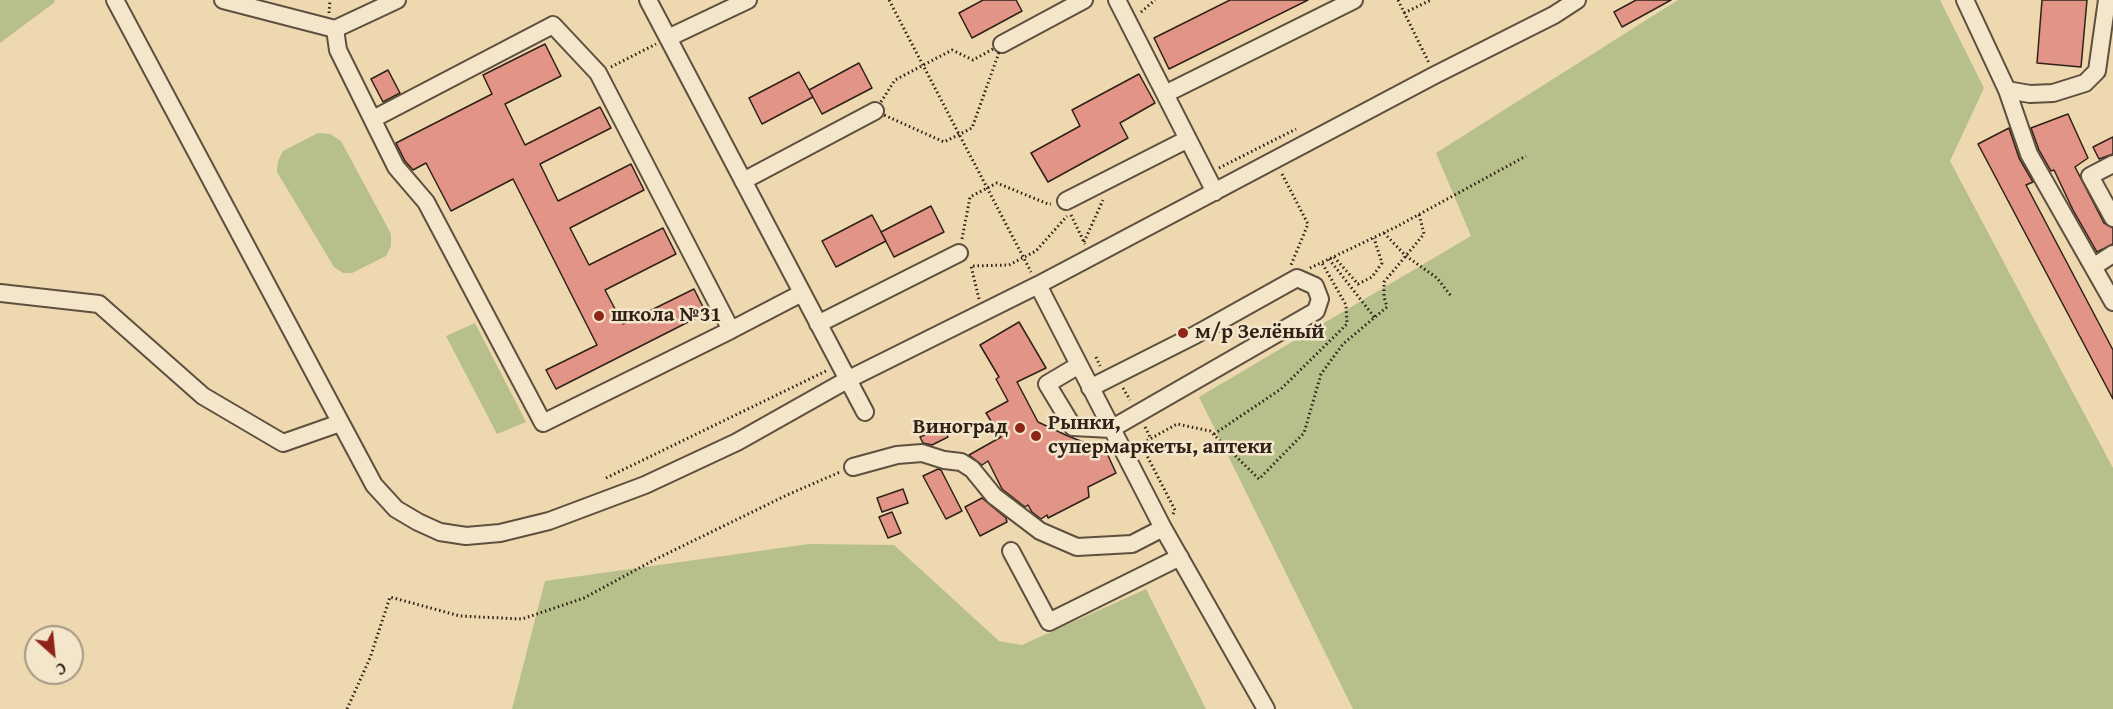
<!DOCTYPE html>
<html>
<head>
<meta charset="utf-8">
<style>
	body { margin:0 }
	#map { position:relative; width:2113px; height:709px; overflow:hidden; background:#edd8af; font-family:"Gentium Book Plus",serif }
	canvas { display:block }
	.north { position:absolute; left:24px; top:625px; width:60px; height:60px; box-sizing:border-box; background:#f3e6cb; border:2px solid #a59783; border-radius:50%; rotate:153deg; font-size:16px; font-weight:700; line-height:24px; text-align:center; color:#302118 }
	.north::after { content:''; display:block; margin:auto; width:21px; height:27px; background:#8f2418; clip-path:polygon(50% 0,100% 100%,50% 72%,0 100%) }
</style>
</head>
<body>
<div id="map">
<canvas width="2113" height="709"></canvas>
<div class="north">С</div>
</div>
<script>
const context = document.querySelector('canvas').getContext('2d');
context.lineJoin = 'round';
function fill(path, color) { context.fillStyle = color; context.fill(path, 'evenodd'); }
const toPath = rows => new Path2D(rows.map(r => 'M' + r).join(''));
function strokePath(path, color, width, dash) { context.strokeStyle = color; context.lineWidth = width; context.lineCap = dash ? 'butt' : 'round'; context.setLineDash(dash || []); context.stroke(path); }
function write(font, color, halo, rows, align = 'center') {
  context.font = font + ' "Gentium Book Plus",serif'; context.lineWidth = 5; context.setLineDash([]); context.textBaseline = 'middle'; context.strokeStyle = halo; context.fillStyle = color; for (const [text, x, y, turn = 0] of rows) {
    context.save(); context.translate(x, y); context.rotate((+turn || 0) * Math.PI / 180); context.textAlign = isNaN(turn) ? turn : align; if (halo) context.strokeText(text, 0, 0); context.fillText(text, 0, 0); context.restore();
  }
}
fill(toPath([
	[0,0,54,0,55,2,0,43],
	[1678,0,1940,0,1984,88,1950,161,2113,468,2113,709,1353,709,1199,397,1471,236,1436,153],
	[318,133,330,134,341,141,391,234,391,246,386,256,352,273,343,273,334,267,277,172,278,161,283,151],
	[475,323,526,422,497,434,446,336],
	[809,544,894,545,999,641,1022,645,1146,589,1206,709,512,709,545,581]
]), '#b7bf8b');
const building = toPath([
	[983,0,1016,0,1022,11,972,38,959,13,983,0],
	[1230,0,1308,0,1169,69,1154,38,1230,0],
	[1636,0,1671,0,1622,27,1614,12,1636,0],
	[2042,0,2087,0,2081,67,2037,63,2042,0],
	[545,44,561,76,505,104,525,145,600,107,611,128,540,164,558,201,631,164,644,190,570,228,589,265,663,228,676,254,605,290,623,324,694,289,706,313,556,389,546,370,597,345,513,179,451,211,426,163,413,170,405,161,396,143,492,94,483,75,545,44],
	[859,63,872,88,822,114,809,90,859,63],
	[388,70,400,93,383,102,371,79,388,70],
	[799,72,813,97,762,124,749,98,799,72],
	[1139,74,1155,103,1120,123,1128,138,1048,182,1031,153,1080,126,1072,110,1139,74],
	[2068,114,2088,158,2075,167,2104,223,2113,228,2113,244,2097,252,2073,210,2054,170,2051,171,2039,150,2031,128,2068,114],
	[2009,128,2019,158,2033,182,2026,185,2113,350,2113,399,1978,144,2009,128],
	[2113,137,2113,154,2099,159,2093,147,2113,137],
	[931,206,944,232,894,257,881,232,931,206],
	[872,215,886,241,836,267,822,241,872,215],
	[1019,322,1046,368,1017,382,1038,422,1068,436,1106,451,1116,473,1088,487,1089,497,1048,518,1047,515,1041,519,1032,512,1028,505,1025,507,1002,489,988,461,982,465,969,455,1001,437,986,413,1008,401,996,379,999,377,980,345,1019,322],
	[943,427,948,437,932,445,923,443,920,437,943,427],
	[938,469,941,470,962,511,946,519,923,476,938,469],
	[903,489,908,503,882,512,877,498,903,489],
	[982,498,1006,518,1007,522,980,536,965,507,982,498],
	[892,512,901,533,888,538,879,517,892,512]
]);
fill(building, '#e29487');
strokePath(building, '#302118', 1.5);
const minor = toPath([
	[115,0,374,485,396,509,418,522,440,532,466,536,500,533,549,521,645,485,737,442,847,380,1038,285,1435,75,1554,15,1577,0],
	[223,0,335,29,397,0],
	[648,0,865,412],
	[1117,0,1215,192],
	[1965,0,2007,90,2029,154,2113,302],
	[335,29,338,50,396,167,426,202,543,423,731,330],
	[668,38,748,0],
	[1002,44,1084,0],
	[2007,90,2030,94,2053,93,2085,83,2097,71,2107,0],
	[1165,94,1354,0],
	[373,119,553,25,598,73,731,330,802,293],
	[2113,164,2090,176,2113,218],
	[743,181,875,111],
	[1066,201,1188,139],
	[2093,267,2113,254],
	[1038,285,1163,528,1266,709],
	[0,293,99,304,203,396,283,443,340,423],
	[818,324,959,253],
	[1079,365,1047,384,1073,427,1111,429,1316,311,1320,299,1315,286,1297,278,1195,335,1090,388],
	[853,467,897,455,922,453,944,460,961,462,972,469,994,496,1040,531,1077,547,1132,544,1163,528],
	[1011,551,1049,622,1180,557]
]);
strokePath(minor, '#5f4f3e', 20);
strokePath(toPath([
	[889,0,1031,272],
	[1398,0,1429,63],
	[1141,12,1155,0],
	[329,13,330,0],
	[1404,13,1431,0],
	[1002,44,972,128,944,142,875,111,895,80,952,50,973,60,1002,44],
	[611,67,656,44],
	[1219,168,1296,129],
	[1282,174,1308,224,1291,265],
	[1071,215,1085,244],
	[1384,233,1406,256,1437,278,1451,296],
	[962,239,970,197,997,183,1048,204,1051,204],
	[1084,242,1103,200],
	[1334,257,1358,284,1372,277,1382,263,1374,238],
	[1329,259,1375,318],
	[1310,268,1396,227,1526,156],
	[979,299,971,266,1009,265,1036,251,1067,216],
	[1096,357,1100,366],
	[1123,388,1130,400],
	[1145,427,1151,439],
	[1214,434,1281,389,1347,324,1346,305,1322,263],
	[606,478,826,371],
	[1173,514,1175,510,1141,444,1177,424,1210,431,1259,479,1304,433,1321,374,1343,344,1387,307,1384,297,1384,282,1424,234,1419,214],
	[347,709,370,658,390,597,460,616,522,619,584,598,654,560,787,495,840,472]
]), '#302118', 3, [1.5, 3]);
strokePath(minor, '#f3e6cb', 16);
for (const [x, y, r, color] of [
	[599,316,6,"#8f2418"],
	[1183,333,6,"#8f2418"],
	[1020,428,6,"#8f2418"],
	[1036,436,6,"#8f2418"]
]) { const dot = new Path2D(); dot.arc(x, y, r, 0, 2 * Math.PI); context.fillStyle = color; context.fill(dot); strokePath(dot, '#f3e6cb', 2); }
write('bold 21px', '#302118', '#f3e6cb', [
	["школа №31",611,316],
	["м/р Зелёный",1195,333],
	["Рынки,",1048,424],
	["супермаркеты, аптеки",1048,448],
	["Виноград",1008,428,"right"]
], 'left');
</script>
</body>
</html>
